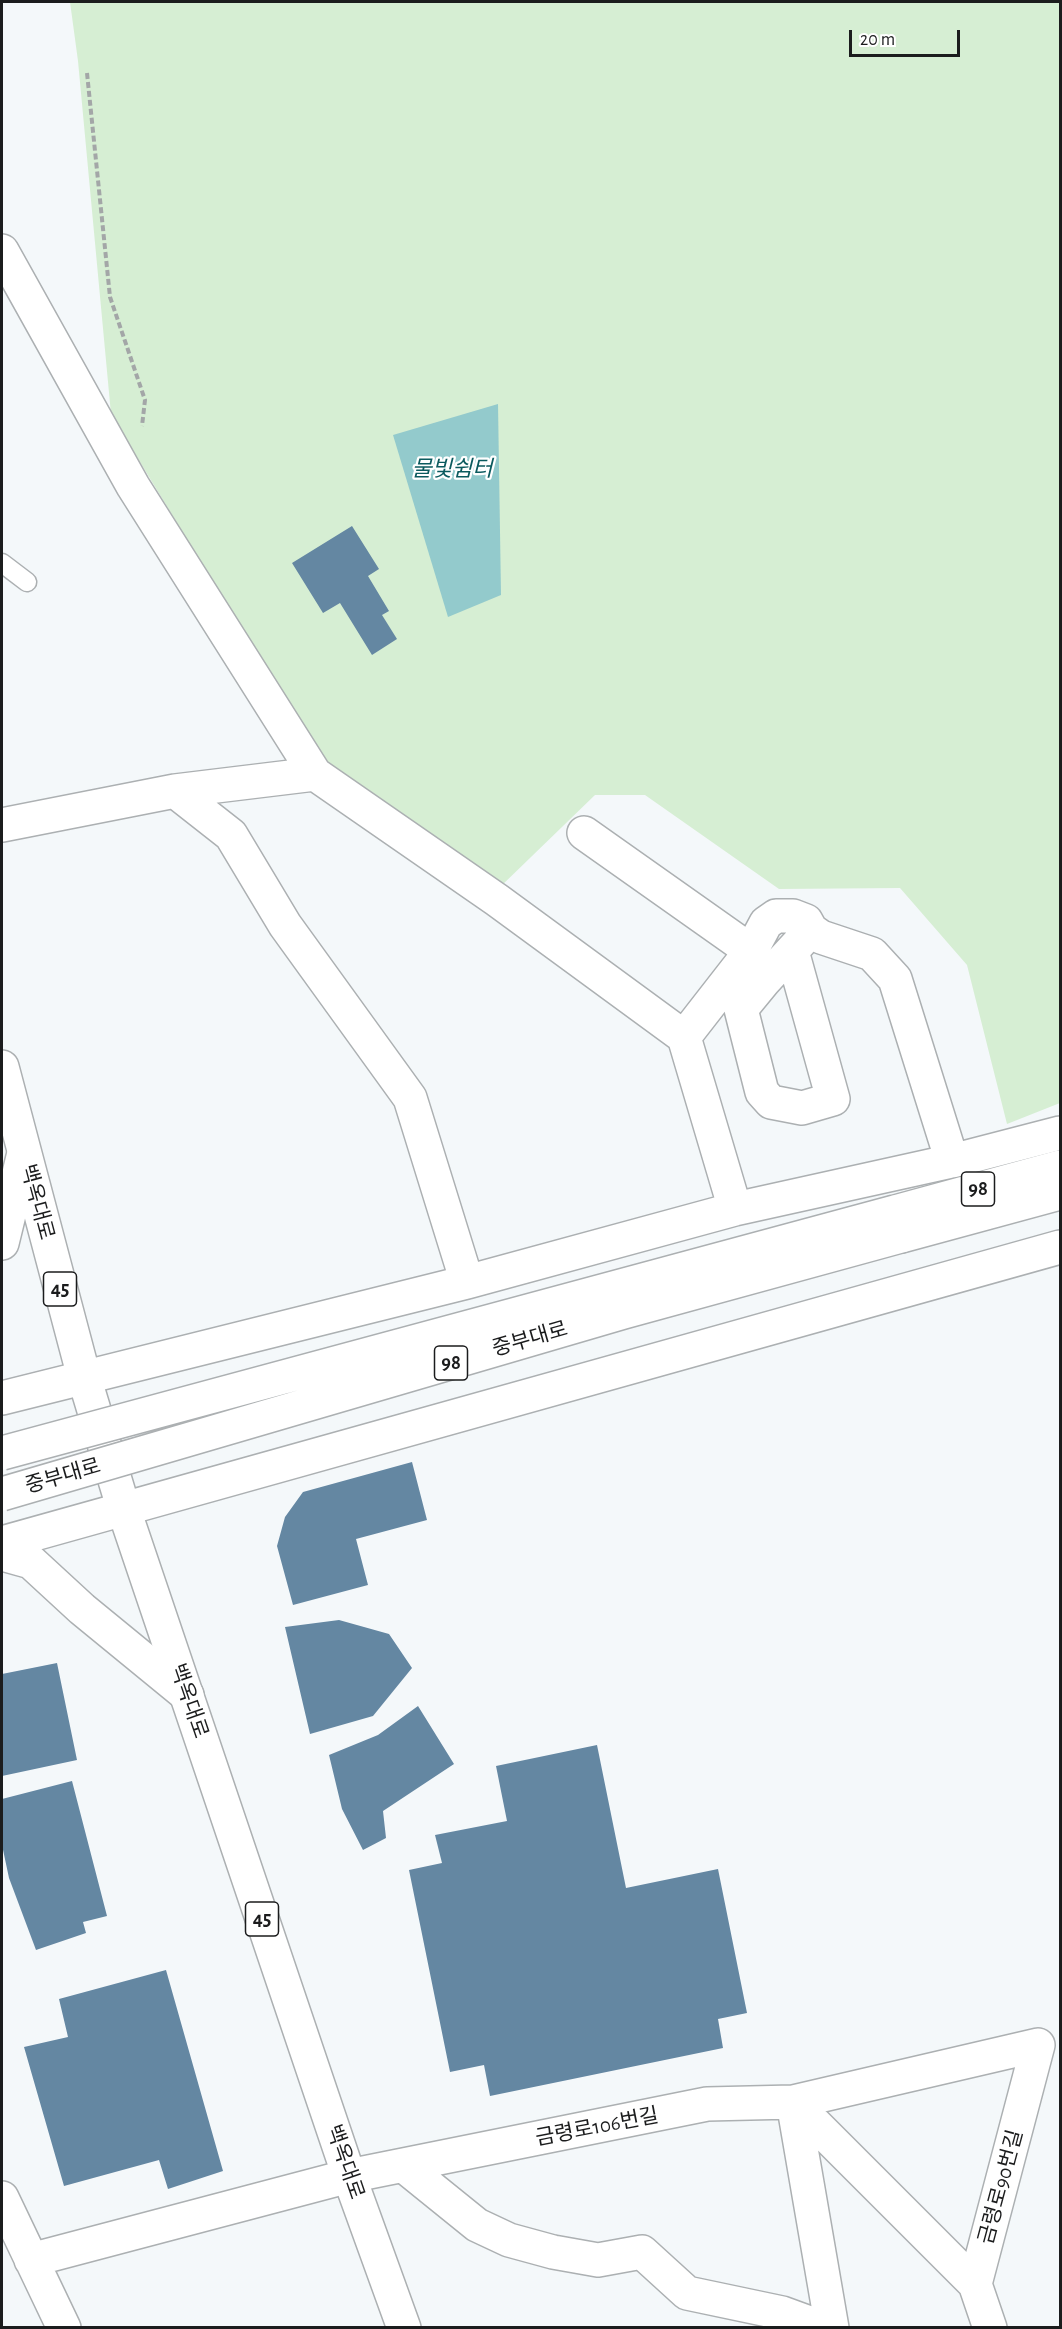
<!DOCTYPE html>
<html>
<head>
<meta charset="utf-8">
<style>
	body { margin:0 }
	#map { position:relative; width:1062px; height:2329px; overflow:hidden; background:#f4f8fa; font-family:"Alegreya Sans",sans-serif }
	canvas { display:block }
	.frame { position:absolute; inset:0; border:3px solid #1b1c1d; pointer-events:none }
	.scale { position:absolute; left:849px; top:30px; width:111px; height:27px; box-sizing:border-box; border:3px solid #1b1c1d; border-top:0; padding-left:8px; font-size:18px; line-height:21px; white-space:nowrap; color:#1b1c1d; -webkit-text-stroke:4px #fff; paint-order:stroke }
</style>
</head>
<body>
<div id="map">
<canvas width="1062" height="2329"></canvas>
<div class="frame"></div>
<div class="scale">20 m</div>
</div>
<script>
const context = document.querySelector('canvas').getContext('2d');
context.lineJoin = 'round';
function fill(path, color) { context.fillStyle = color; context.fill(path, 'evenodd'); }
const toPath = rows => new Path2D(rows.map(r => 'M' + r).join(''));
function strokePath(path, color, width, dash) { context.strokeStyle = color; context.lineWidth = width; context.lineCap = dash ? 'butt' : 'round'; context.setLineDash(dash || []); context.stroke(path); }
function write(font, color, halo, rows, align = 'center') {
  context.font = font + ' "Alegreya Sans","Noto Sans KR",sans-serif'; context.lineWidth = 4.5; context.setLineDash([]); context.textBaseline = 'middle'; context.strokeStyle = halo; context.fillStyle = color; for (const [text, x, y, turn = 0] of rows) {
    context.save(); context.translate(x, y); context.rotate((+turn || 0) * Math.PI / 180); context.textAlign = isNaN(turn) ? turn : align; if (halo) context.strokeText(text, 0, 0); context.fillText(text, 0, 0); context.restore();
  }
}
fill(toPath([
	[70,2,1060,2,1060,1103,1007,1124,967,965,900,888,779,889,645,795,595,795,498,889,322,763,111,414,78,61]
]), '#d6eed3');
fill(toPath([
	[498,404,501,595,448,617,393,435]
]), '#93cacc');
fill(toPath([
	[352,526,379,569,368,576,389,611,382,615,397,639,372,655,340,603,323,613,292,563],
	[412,1462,427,1520,356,1539,368,1585,293,1605,277,1546,285,1517,303,1492],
	[339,1620,389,1634,412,1668,373,1716,310,1734,285,1627],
	[57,1663,77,1760,2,1776,2,1674],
	[418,1706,454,1764,383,1811,386,1838,363,1850,342,1809,329,1755,378,1735],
	[597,1745,626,1888,718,1869,747,2013,718,2019,723,2048,490,2096,484,2065,450,2072,409,1870,442,1863,435,1835,507,1821,496,1766],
	[72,1781,107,1916,83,1922,86,1933,36,1950,9,1878,2,1845,2,1799],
	[166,1970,223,2171,168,2189,159,2160,64,2186,24,2047,68,2037,59,1999]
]), '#6487a2');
const service = toPath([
	[2,563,27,582]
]);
const minor = toPath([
	[2,251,133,486,315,774,497,900,684,1037,735,1209],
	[175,791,231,835,285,925,410,1098,467,1282],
	[2,825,175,791,315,774],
	[584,833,751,951],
	[811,930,821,937,872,954,895,979,952,1161],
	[684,1037,751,951,766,923,776,916,793,916,806,921,811,930,764,981,741,1009,762,1092,771,1102,802,1108,833,1099,792,951],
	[2,1243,24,1153],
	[2,1398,467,1282,735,1209,952,1161,1060,1133],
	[2,1543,1060,1247],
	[2,1554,31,1562,82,1609,187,1695],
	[793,2102,975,2284],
	[793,2102,832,2328],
	[404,2166,477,2225,509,2240,553,2252,598,2260,642,2252,687,2293,782,2313,823,2328],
	[2,2198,64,2328],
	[31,2260,349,2176,707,2104,793,2102,1038,2045,975,2284,990,2328]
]);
const primary = toPath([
	[2,1067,84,1377,124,1510,349,2176,404,2328],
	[895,1212,1060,1167],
	[901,1236,1060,1193]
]);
strokePath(service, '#acb0b2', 21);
strokePath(minor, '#acb0b2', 36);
strokePath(primary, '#acb0b2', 36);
strokePath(toPath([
	[87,73,110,297,145,400,142,426]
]), '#a3a6a7', 4, [6, 3]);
strokePath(service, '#fff', 18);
strokePath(minor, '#fff', 33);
strokePath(primary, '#fff', 33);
const primaryBridge = toPath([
	[2,1453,895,1212],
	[2,1494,624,1312,901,1236]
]);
strokePath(primaryBridge, '#acb0b2', 36, []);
strokePath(primaryBridge, '#fff', 33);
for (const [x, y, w] of [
	[978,1189,33],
	[60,1289,33],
	[451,1363,33],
	[262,1919,33]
]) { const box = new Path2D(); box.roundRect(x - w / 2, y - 17, w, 34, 4.5); context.fillStyle = '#fff'; context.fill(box); strokePath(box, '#1b1c1d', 1.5); }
write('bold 20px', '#1b1c1d', null, [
	["98",978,1189],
	["45",60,1289],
	["98",451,1363],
	["45",262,1919]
]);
write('21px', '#1b1c1d', '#fff', [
	["백옥대로",37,1202,75],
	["중부대로",530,1339,-16],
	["중부대로",63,1476,-16],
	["백옥대로",189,1701,71],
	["금령로106번길",597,2127,-11],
	["백옥대로",345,2162,71],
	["금령로90번길",1001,2187,-75]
]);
write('italic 22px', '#0b5a5e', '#fff', [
	["물빛쉼터",452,469]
]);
</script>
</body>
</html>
